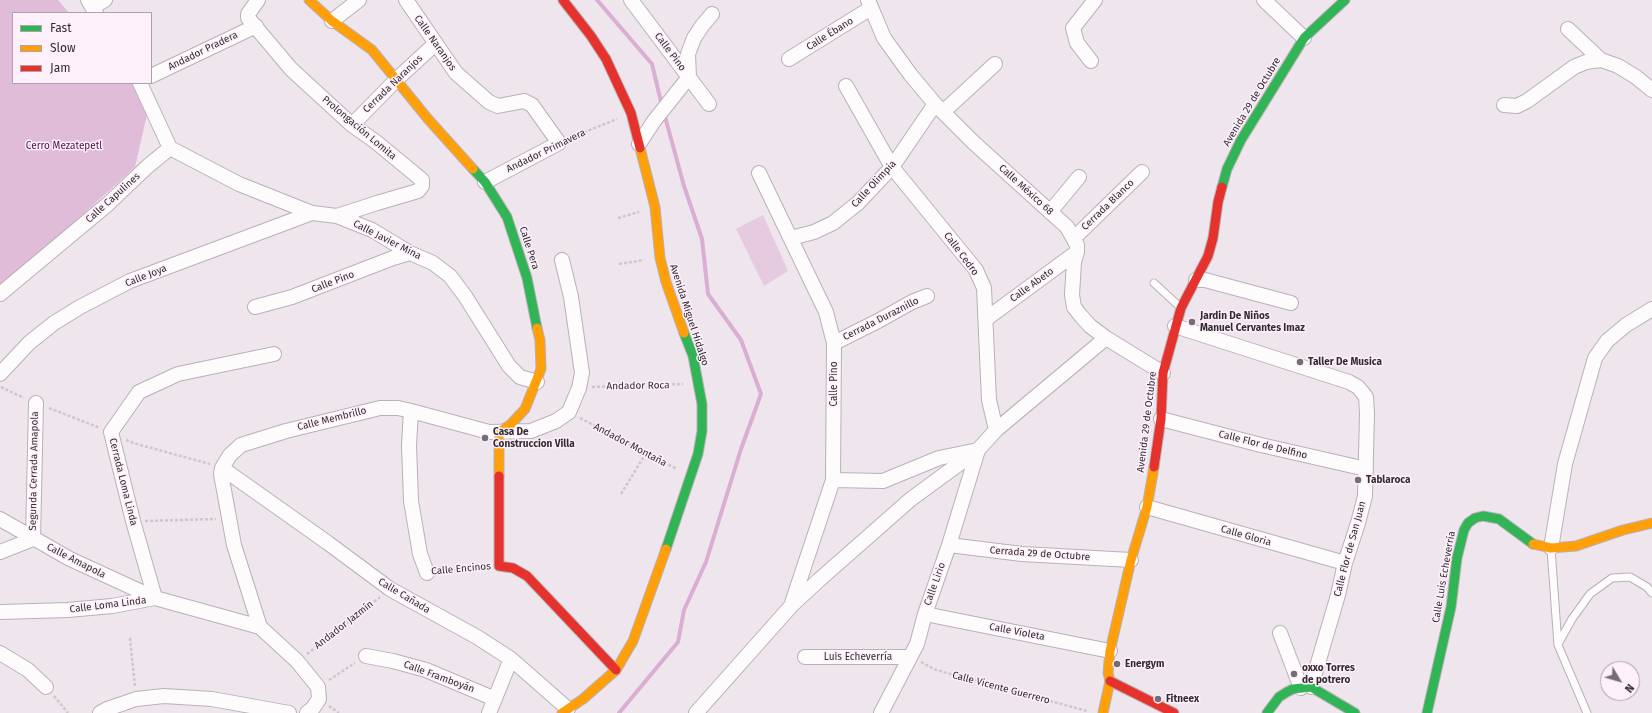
<!DOCTYPE html>
<html>
<head>
<meta charset="utf-8">
<style>
	body { margin:0 }
	#map { position:relative; width:1652px; height:713px; overflow:hidden; background:#efe5ed; font-family:"Fira Sans",sans-serif }
	canvas { display:block }
	.legend { position:absolute; left:12px; top:12px; width:140px; height:72px; box-sizing:border-box; background:#fef0fb; border:1px solid #aca2aa; margin:0; padding:5px 7px; list-style:none; font-size:12px; color:#322c31 }
	.legend li { display:flex; align-items:center; gap:8px; height:20px }
	.legend b { width:20px; border:1px solid #aca2aa }
	.north { position:absolute; left:1600px; top:661px; width:40px; height:40px; box-sizing:border-box; background:#fef0fb; border:1px solid #aca2aa; border-radius:50%; rotate:128deg; font-size:11px; font-weight:700; line-height:16px; text-align:center; color:#322c31 }
	.north::after { content:''; display:block; margin:auto; width:14px; height:18px; background:#746d73; clip-path:polygon(50% 0,100% 100%,50% 72%,0 100%) }
</style>
</head>
<body>
<div id="map">
<canvas width="1652" height="713"></canvas>
<ul class="legend">
<li><b style="height:5px;background:#30b455"></b>Fast</li>
<li><b style="height:5px;background:#ff9f0a"></b>Slow</li>
<li><b style="height:5px;background:#e5322d"></b>Jam</li>
</ul>
<div class="north">N</div>
</div>
<script>
const context = document.querySelector('canvas').getContext('2d');
context.lineJoin = 'round';
function fill(path, color) { context.fillStyle = color; context.fill(path, 'evenodd'); }
const toPath = rows => new Path2D(rows.map(r => 'M' + r).join(''));
function strokePath(path, color, width, dash) { context.strokeStyle = color; context.lineWidth = width; context.lineCap = dash ? 'butt' : 'round'; context.setLineDash(dash || []); context.stroke(path); }
function write(font, color, halo, rows, align = 'center') {
  context.font = font + ' "Fira Sans",sans-serif'; context.lineWidth = 3; context.setLineDash([]); context.textBaseline = 'middle'; context.strokeStyle = halo; context.fillStyle = color; for (const [text, x, y, turn = 0] of rows) {
    context.save(); context.translate(x, y); context.rotate((+turn || 0) * Math.PI / 180); context.textAlign = isNaN(turn) ? turn : align; if (halo) context.strokeText(text, 0, 0); context.fillText(text, 0, 0); context.restore();
  }
}
fill(toPath([
	[763,215,788,271,764,286,736,229]
]), '#e5cae0');
fill(toPath([
	[0,0,58,0,69,13,13,13,13,83,135,83,149,106,135,167,0,290]
]), '#e0bcd9');
strokePath(toPath([
	[597,0,652,64,662,106],
	[619,713,678,642,684,610,706,562,741,449,761,394,741,340,708,294,702,239,684,186,664,113]
]), '#daaed2', 4);
const lane = toPath([
	[1154,283,1179,306],
	[1551,549,1558,645,1587,713],
	[1558,644,1572,619,1590,594,1612,578,1630,577,1647,587,1652,593]
]);
const street = toPath([
	[88,0,96,13],
	[258,0,248,14,248,18,291,69,352,125,376,142,422,180,422,186,418,191,377,203,337,216],
	[406,0,456,73,489,102,498,106,524,101,532,105,559,143,485,182],
	[631,0,709,104],
	[868,0,884,38,910,74,935,104,973,142,1067,227,1077,245,1077,252,1074,262,1072,295,1074,307,1081,316,1090,326,1106,338,1163,373],
	[1264,0,1304,38],
	[92,7,105,0],
	[332,21,359,0],
	[1568,29,1601,60,1618,66,1636,77,1652,90],
	[789,59,871,8],
	[1091,61,1077,43,1073,28,1095,0],
	[151,76,256,26],
	[140,83,170,148],
	[846,86,892,167,976,270,984,288,989,400,996,430],
	[1504,105,1517,106,1527,101,1574,67,1586,62,1601,60],
	[943,112,995,64],
	[352,125,397,79,435,44],
	[639,144,654,121,689,77,688,54,694,38,702,26,712,14],
	[170,148,239,184,312,213,337,216,372,230,410,253,433,263,450,276,465,296,509,366,520,377,537,382],
	[759,173,826,312,834,343,833,480,792,603],
	[1050,212,1079,177],
	[791,238,814,232,833,223,858,203,892,167,935,104],
	[1074,238,1142,172],
	[1196,280,1205,280,1291,303],
	[0,294,108,204,148,166,170,148],
	[255,307,292,297,393,258,410,253],
	[986,319,1077,252],
	[1175,326,1349,382,1358,387,1366,397,1367,413,1365,496,1358,523,1345,563,1338,595,1311,687],
	[834,343,878,321,912,302,927,296],
	[0,374,29,343,54,323,80,307,130,281,312,213],
	[411,411,409,445,411,501,420,554,427,573],
	[1161,419,1261,445,1366,469],
	[222,468,328,543,390,589,477,637,511,659,568,709],
	[833,480,883,481,939,458,973,451],
	[1147,507,1345,563],
	[0,519,70,559,155,598],
	[949,545,1022,554,1131,560],
	[1551,548,1565,464,1595,358,1607,341,1626,325,1652,309],
	[0,552,33,539,36,403],
	[155,598,133,521,111,432,139,392,178,374,274,354],
	[0,612,68,610,112,606,155,598,260,627],
	[925,614,1110,651],
	[1280,633,1301,688],
	[0,653,28,670,46,687],
	[366,656,393,661,426,670,495,699],
	[805,657,910,657],
	[100,713,107,709,136,699,164,696,212,699,289,713],
	[307,713,313,708,319,699,318,687,297,661,260,627,234,545,221,474,222,468,230,455,241,445,286,431,380,408,398,408,411,411,489,432,531,431,556,421,569,412,579,388,582,373,571,297,562,260],
	[489,713,511,659],
	[696,713,792,605,819,580,911,499,978,450,996,430,1106,338],
	[881,713,917,644,925,614,949,545,978,450]
]);
const fast = toPath([
	[473,169,485,182,507,217,527,278,537,328],
	[1222,187,1227,169,1241,140,1304,38,1345,0],
	[666,549,698,454,702,431,702,404,693,356,684,333],
	[1267,713,1279,697,1287,692,1293,689,1311,687,1355,713],
	[1427,713,1451,607,1457,558,1464,530,1468,523,1475,518,1483,516,1499,519,1533,544]
]);
const slow = toPath([
	[309,0,332,21,372,50,428,119,473,169],
	[640,148,655,207,660,258,666,282,684,333],
	[499,476,499,432,510,425,525,409,541,369,540,340,537,328],
	[1533,544,1551,548,1576,546,1623,530,1652,523],
	[562,713,583,699,616,670,633,641,666,549],
	[1103,713,1110,681,1108,673,1110,651,1131,560,1147,507,1154,467]
]);
const jam = toPath([
	[563,0,591,36,606,59,631,113,640,148],
	[1154,467,1161,419,1163,373,1181,308,1208,256,1213,238,1218,202,1222,187],
	[499,476,499,566,513,568,527,576,616,670],
	[1110,681,1174,713]
]);
strokePath(lane, '#b9b1b7', 9);
strokePath(street, '#b9b1b7', 16);
strokePath(fast, '#b9b1b7', 11);
strokePath(slow, '#b9b1b7', 11);
strokePath(jam, '#b9b1b7', 11);
strokePath(toPath([
	[570,138,617,119],
	[618,218,639,212],
	[619,264,644,260],
	[1,387,24,398],
	[592,387,683,384],
	[49,408,100,428],
	[580,418,677,469],
	[126,440,133,443,210,464],
	[621,494,646,453],
	[145,521,216,519],
	[440,572,484,567],
	[130,638,135,687],
	[307,654,380,597],
	[921,662,936,670,1087,711],
	[329,680,355,663],
	[54,696,68,713],
	[329,706,339,713]
]), '#cbc8cb', 2.5, [3, 2]);
strokePath(lane, '#fdfbfc', 7);
strokePath(street, '#fdfbfc', 14);
strokePath(fast, '#30b455', 9);
strokePath(slow, '#ff9f0a', 9);
strokePath(jam, '#e5322d', 9);
for (const [x, y, r, color] of [
	[1192,322,4,"#746d73"],
	[1300,362,4,"#746d73"],
	[485,438,4,"#746d73"],
	[1358,480,4,"#746d73"],
	[1117,664,4,"#746d73"],
	[1294,674,4,"#746d73"],
	[1158,699,4,"#746d73"]
]) { const dot = new Path2D(); dot.arc(x, y, r, 0, 2 * Math.PI); context.fillStyle = color; context.fill(dot); strokePath(dot, '#fef0fb', 1.5); }
write('10px', '#322c31', '#fef0fb', [
	["Calle Ébano",830,34,-32],
	["Calle Naranjos",435,43,55],
	["Andador Pradera",203,51,-26],
	["Calle Pino",670,52,53],
	["Cerrada Naranjos",393,84,-44],
	["Avenida 29 de Octubre",1252,102,-59],
	["Prolongación Lomita",359,128,40],
	["Andador Primavera",546,151,-26],
	["Calle Olimpia",874,184,-47],
	["Calle México 68",1026,190,42],
	["Calle Capulines",113,198,-42],
	["Cerrada Blanco",1108,205,-44],
	["Calle Javier Mina",387,240,27],
	["Calle Pera",529,248,72],
	["Calle Cedro",961,254,53],
	["Calle Joya",146,276,-22],
	["Calle Pino",333,282,-21],
	["Calle Abeto",1032,285,-36],
	["Avenida Miguel Hidalgo",689,315,72],
	["Cerrada Duraznillo",881,319,-27],
	["Calle Pino",834,384,-90],
	["Andador Roca",638,386,-1],
	["Calle Membrillo",332,419,-14],
	["Avenida 29 de Octubre",1147,422,-83],
	["Andador Montaña",630,445,28],
	["Calle Flor de Delfino",1263,445,14],
	["Segunda Cerrada Amapola",34,471,-89],
	["Cerrada Loma Linda",123,482,76],
	["Calle Gloria",1246,536,16],
	["Calle Flor de San Juan",1350,549,-75],
	["Cerrada 29 de Octubre",1040,554,4],
	["Calle Amapola",76,561,27],
	["Calle Encinos",461,569,-5],
	["Calle Luis Echeverría",1444,577,-80],
	["Calle Lirio",935,584,-70],
	["Calle Cañada",404,596,31],
	["Calle Loma Linda",108,605,-7],
	["Andador Jazmín",344,625,-38],
	["Calle Violeta",1017,632,11],
	["Luis Echeverría",858,657],
	["Calle Framboyán",439,677,20],
	["Calle Vicente Guerrero",1001,688,15]
]);
write('10px', '#530e4b', '#fef0fb', [
	["Cerro Mezatepetl",64,146]
]);
write('bold 10px', '#322c31', '#fef0fb', [
	["Jardin De Niños",1200,316],
	["Manuel Cervantes Imaz",1200,328],
	["Taller De Musica",1308,362],
	["Casa De",493,432],
	["Construccion Villa",493,444],
	["Tablaroca",1366,480],
	["Energym",1125,664],
	["oxxo Torres",1302,668],
	["de potrero",1302,680],
	["Fitneex",1166,699]
], 'left');
</script>
</body>
</html>
